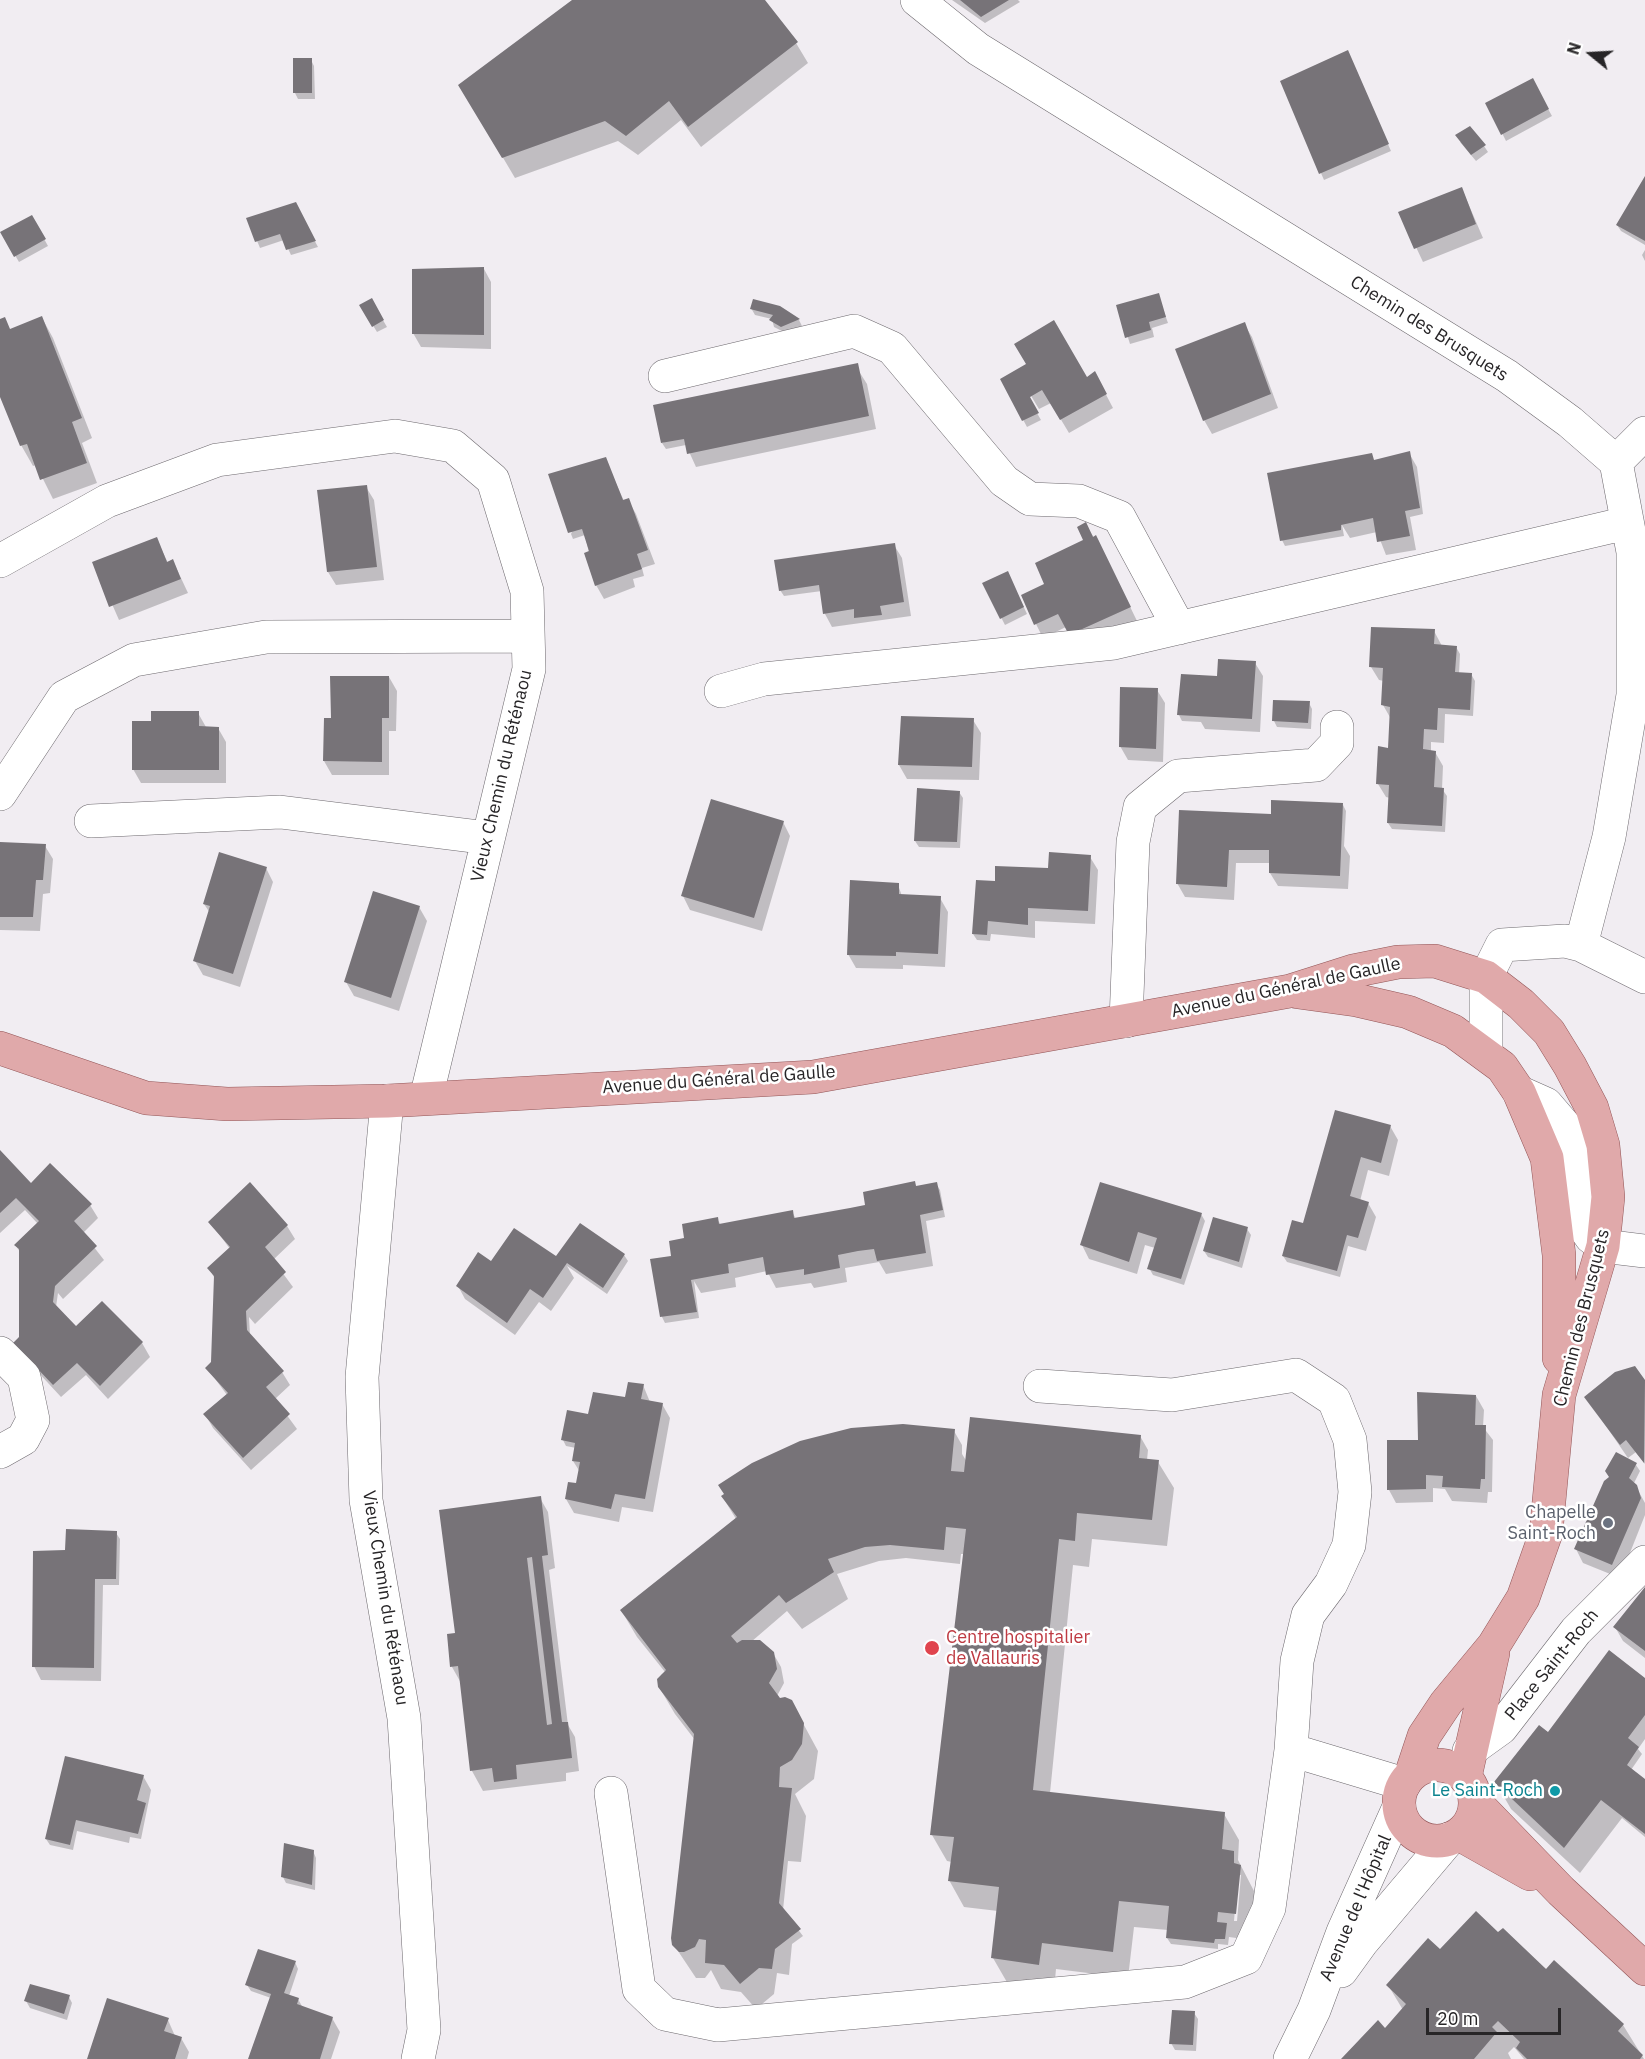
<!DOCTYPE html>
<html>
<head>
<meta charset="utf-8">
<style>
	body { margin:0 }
	#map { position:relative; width:1645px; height:2059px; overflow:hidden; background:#f1edf2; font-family:"IBM Plex Sans",sans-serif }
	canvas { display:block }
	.north { position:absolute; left:1561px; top:24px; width:60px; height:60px; -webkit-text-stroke:4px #fff; paint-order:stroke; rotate:288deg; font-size:16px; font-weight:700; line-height:24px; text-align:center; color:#272527 }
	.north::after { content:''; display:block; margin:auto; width:21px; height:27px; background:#272527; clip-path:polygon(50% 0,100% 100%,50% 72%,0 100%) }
	.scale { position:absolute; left:1426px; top:2008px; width:135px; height:27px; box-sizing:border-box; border:3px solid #272527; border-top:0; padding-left:8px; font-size:18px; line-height:21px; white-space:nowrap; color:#272527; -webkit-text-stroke:4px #fff; paint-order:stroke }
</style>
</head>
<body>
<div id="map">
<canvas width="1645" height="2059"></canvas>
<div class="north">N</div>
<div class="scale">20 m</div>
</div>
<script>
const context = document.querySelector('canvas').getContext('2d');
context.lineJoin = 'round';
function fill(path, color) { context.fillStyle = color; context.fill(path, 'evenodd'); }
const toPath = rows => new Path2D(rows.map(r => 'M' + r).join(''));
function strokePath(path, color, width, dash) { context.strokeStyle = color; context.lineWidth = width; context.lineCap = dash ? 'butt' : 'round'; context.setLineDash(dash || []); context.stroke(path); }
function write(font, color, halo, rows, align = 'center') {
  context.font = font + ' "IBM Plex Sans",sans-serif'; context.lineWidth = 5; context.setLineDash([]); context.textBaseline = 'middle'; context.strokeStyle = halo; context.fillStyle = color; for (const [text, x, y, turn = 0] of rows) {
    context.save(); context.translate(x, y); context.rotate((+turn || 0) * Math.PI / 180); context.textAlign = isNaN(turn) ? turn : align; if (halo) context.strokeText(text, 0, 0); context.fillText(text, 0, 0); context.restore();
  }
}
fill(toPath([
	[574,0,763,0,796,43,808,63,701,147,681,120,638,155,618,141,515,178,460,85],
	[952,0,1018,0,1020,2,985,23],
	[1347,52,1391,151,1324,180,1317,164],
	[311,60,314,66,315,99,298,99,295,93],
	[1532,80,1552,116,1506,141,1487,103],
	[1460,142,1484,146,1488,152,1476,161],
	[1645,179,1645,245,1621,231,1617,225],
	[1462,189,1483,238,1423,262,1400,213],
	[295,204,318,247,291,255,284,240,260,248,248,219],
	[32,217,48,246,19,262,2,233],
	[1645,250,1645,261,1642,255],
	[484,269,491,282,491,349,421,347,413,333],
	[1158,295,1168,323,1152,328,1154,337,1130,344,1118,306],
	[371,300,387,327,377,332,361,306],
	[780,307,799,320,802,326,786,333,774,327,772,319,755,315,751,308],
	[42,318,53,338,92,438,82,443,97,483,53,499,36,465,33,466,21,445,0,393,0,321,10,331],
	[1244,324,1252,337,1278,408,1212,434,1204,420],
	[855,365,867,384,876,429,696,467,686,445,666,449,662,443],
	[1016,371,1086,379,1102,387,1113,408,1069,433,1051,403,1039,409],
	[1014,373,1041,420,1027,427,1002,380],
	[1409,453,1417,467,1423,514,1410,517,1416,550,1386,555,1377,532,1350,538,1342,525,1344,536,1285,546,1282,540,1375,461],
	[605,459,624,501,628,500,636,514,655,564,642,568,644,576,633,579,635,587,604,599,596,585,585,535,573,539,571,534],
	[366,487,374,500,384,580,336,585,328,572],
	[1085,524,1103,551,1137,621,1078,648,1066,627,1043,638,1036,624,1085,540],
	[156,538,168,563,173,561,188,593,119,620,94,563],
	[894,545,902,558,911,616,832,627,825,614,822,591,784,596,780,590],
	[1011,580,1027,614,1005,625,984,584],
	[1434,631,1442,646,1456,647,1460,654,1459,674,1471,674,1475,681,1473,716,1445,714,1444,743,1431,742,1431,752,1435,752,1443,766,1442,789,1447,796,1445,832,1392,829,1388,823,1390,798,1386,797,1378,784,1390,750,1391,719,1383,705,1384,681,1379,680,1371,667],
	[1255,663,1263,676,1260,732,1205,729,1201,722,1182,721,1179,715,1218,678],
	[389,677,397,691,396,731,389,731,389,775,332,775,324,761,325,720,332,720],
	[1157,690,1165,703,1163,762,1128,760,1120,746],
	[1309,703,1312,709,1311,729,1277,727,1274,721],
	[198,713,206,727,218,728,226,742,226,783,141,783,133,769],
	[973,720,981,733,979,780,907,779,899,765],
	[959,792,963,798,960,848,919,847,915,841],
	[1343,805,1346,811,1344,846,1350,856,1348,889,1278,886,1270,873,1270,863,1236,863,1234,900,1185,897,1177,883,1273,815],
	[783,822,790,836,762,931,690,910,683,896],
	[0,843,45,846,53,859,50,893,43,894,40,931,0,930],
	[1090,857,1098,870,1095,924,1035,921,1035,938,991,934,990,941,977,940,973,934,996,883],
	[266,868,273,882,240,987,203,975,195,961,210,913,204,904],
	[898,885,902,896,940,898,948,912,945,967,903,965,903,969,856,968,848,954],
	[419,907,427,921,399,1011,354,996,346,982],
	[1336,1112,1390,1126,1398,1140,1389,1176,1368,1170,1360,1201,1368,1203,1376,1217,1366,1251,1348,1246,1340,1277,1287,1262,1283,1256,1307,1226],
	[0,1153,31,1185,90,1205,98,1218,83,1233,104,1260,63,1299,58,1293,56,1307,76,1328,142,1343,150,1357,108,1399,86,1375,61,1397,23,1356,20,1252,16,1246,38,1224,25,1210,0,1233],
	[914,1183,917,1187,936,1184,940,1190,945,1217,926,1221,933,1266,886,1274,879,1262,845,1268,847,1282,814,1288,811,1283,776,1288,767,1271,735,1278,736,1287,701,1293,694,1281,699,1318,665,1323,662,1317,652,1260,672,1257,684,1239,717,1219,721,1225,792,1212,796,1219,867,1206],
	[1201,1214,1205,1221,1184,1285,1153,1275,1149,1268,1155,1248,1145,1245,1137,1274,1089,1259,1082,1245],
	[210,1222,287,1226,295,1239,273,1260,293,1287,255,1324,249,1317,250,1335,282,1372,290,1385,275,1399,297,1429,251,1470,213,1428,205,1414,227,1395,207,1368,213,1363,215,1279,209,1268,230,1249],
	[580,1225,624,1255,628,1261,607,1294,567,1266,574,1278,551,1311,539,1302,515,1335,465,1299,458,1286,492,1264,561,1261],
	[1247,1229,1251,1235,1242,1268,1208,1257,1204,1251],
	[1634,1368,1645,1383,1645,1464,1636,1452,1628,1458,1586,1397],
	[643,1385,650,1402,662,1404,670,1418,653,1512,622,1507,619,1522,574,1513,566,1499,578,1485,580,1472,573,1461,576,1448,566,1446,563,1440,589,1416,626,1399],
	[1476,1396,1484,1410,1483,1427,1493,1440,1492,1492,1488,1492,1487,1503,1452,1501,1445,1489,1433,1488,1433,1502,1396,1503,1389,1490],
	[954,1431,962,1445,962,1454,967,1462,1140,1436,1148,1450,1147,1460,1158,1462,1174,1488,1167,1546,1092,1539,1089,1567,1073,1565,1050,1793,1224,1814,1239,1840,1238,1860,1255,1893,1251,1940,1229,1937,1228,1945,1218,1944,1218,1949,1171,1944,1167,1938,1168,1930,1134,1927,1128,1978,1056,1969,1054,1991,1008,1984,993,1958,998,1911,964,1907,949,1880,952,1862,947,1861,932,1835,965,1554,961,1554,960,1564,906,1558,879,1561,837,1574,848,1599,802,1629,787,1611,751,1642,773,1653,781,1667,784,1683,777,1696,780,1701,791,1701,818,1751,814,1779,795,1794,806,1816,801,1862,788,1861,783,1910,803,1936,792,1944,789,1975,777,1973,774,1994,756,2009,741,1992,721,1989,711,1970,705,1978,696,1978,674,1945,695,1740,675,1714,659,1687,661,1675,665,1672,637,1637,621,1610,736,1519,722,1496],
	[1238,1875,1241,1875,1237,1921,1234,1921],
	[1636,1465,1640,1471,1634,1483,1645,1503,1645,1515,1620,1578,1583,1563,1576,1549],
	[540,1498,548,1512,555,1568,549,1570,568,1725,575,1737,579,1771,566,1773,566,1781,483,1791,472,1771,461,1683,452,1667,457,1635],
	[116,1533,120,1539,119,1585,103,1585,101,1681,41,1680,34,1666,69,1552],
	[1645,1589,1645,1658,1623,1641,1615,1627],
	[1645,1680,1645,1739,1638,1749,1642,1754,1631,1770,1645,1781,1645,1837,1622,1818,1580,1873,1511,1809,1496,1783,1549,1734],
	[143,1776,151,1790,141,1839,130,1837,129,1843,77,1831,73,1850,50,1845,46,1839],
	[313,1851,316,1858,315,1890,286,1883,283,1877],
	[1498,1934,1623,2025,1644,2059,1524,2059,1514,2047,1508,2053,1511,2059,1343,2059,1385,2030,1403,2010,1388,1985,1440,1951],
	[295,1962,298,1969,289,1996,298,1999,303,2008,332,2018,340,2032,331,2059,250,2059,271,1998,251,1991,247,1985],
	[69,1997,72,2003,67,2020,30,2008,26,2001],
	[1194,2013,1198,2019,1196,2051,1175,2050,1171,2043],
	[168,2020,175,2036,181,2038,189,2052,187,2059,89,2059]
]), '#0003');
fill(toPath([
	[572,0,765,0,798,42,688,127,669,101,626,136,605,121,502,158,458,85],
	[960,0,1009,0,981,17],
	[1348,50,1389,144,1319,174,1280,81],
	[293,58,312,58,312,93,293,93],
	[1533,78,1549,109,1501,135,1485,103],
	[1470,126,1486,145,1471,155,1455,135],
	[1645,176,1645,241,1616,225],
	[1462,187,1476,224,1414,249,1398,212],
	[296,202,316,241,286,250,280,234,255,242,246,218],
	[32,215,46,239,14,257,0,232],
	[484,267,484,335,412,334,412,269],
	[1159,293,1166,317,1149,322,1151,330,1125,338,1116,305],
	[372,298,384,320,372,327,359,305],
	[753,299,780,306,800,319,781,327,769,320,773,315,750,309],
	[42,316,82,418,72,422,87,463,40,480,27,444,20,446,0,397,0,319,5,317,10,329],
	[1054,320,1087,377,1095,371,1107,394,1060,420,1042,390,1030,397,1039,413,1022,421,1000,379,1026,364,1014,344],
	[1245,322,1271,394,1203,421,1175,349],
	[858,363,869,416,687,454,684,439,661,443,653,405],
	[1410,451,1420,508,1405,511,1410,536,1377,542,1373,518,1341,525,1341,530,1280,541,1267,473,1372,453,1374,460],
	[606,457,623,500,629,498,648,550,637,554,642,569,595,586,584,553,589,551,582,529,568,533,548,474],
	[367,485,377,567,327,572,317,490],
	[1086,522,1093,537,1096,535,1131,607,1069,635,1058,614,1034,625,1021,595,1044,584,1035,563,1083,540,1077,527],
	[157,537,167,562,173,559,181,579,109,607,92,562],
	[895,543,904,602,880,606,882,615,854,618,854,609,823,614,819,585,779,591,774,560],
	[1008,571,1024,607,1000,619,982,583],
	[1371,627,1435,629,1434,644,1457,646,1455,672,1472,673,1470,710,1438,708,1437,730,1424,729,1423,749,1436,751,1434,787,1444,788,1442,826,1387,823,1389,785,1376,784,1378,746,1388,748,1390,707,1381,705,1383,668,1369,667],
	[1218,659,1256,661,1252,719,1177,715,1181,674,1217,676],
	[330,676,389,676,389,718,382,718,382,762,323,761,324,718,331,718],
	[1120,687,1158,688,1156,749,1119,747],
	[1273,700,1310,701,1308,723,1272,721],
	[151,711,199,711,199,726,219,727,219,770,132,770,132,721,151,721],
	[901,716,974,718,972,767,898,765],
	[917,788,960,791,957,842,914,841],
	[711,799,784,821,754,918,681,896],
	[1271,800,1343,803,1340,876,1269,873,1269,850,1229,850,1227,887,1176,884,1179,810,1271,814],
	[0,842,46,844,43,880,36,880,33,917,0,917],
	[219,852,267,867,233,974,193,961,210,906,203,904],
	[1049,852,1091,855,1088,911,1028,908,1028,925,988,921,987,935,972,934,976,880,995,881,995,866,1048,868],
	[850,880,899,883,899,894,941,896,938,954,896,952,896,956,847,955],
	[373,891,420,906,391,998,344,982],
	[1335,1110,1391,1125,1381,1163,1361,1157,1350,1196,1369,1202,1358,1238,1347,1235,1337,1271,1282,1256,1292,1220,1303,1223],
	[0,1150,31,1183,50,1163,92,1204,74,1221,97,1246,55,1286,53,1302,76,1326,102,1301,143,1342,100,1386,77,1363,53,1385,13,1343,19,1337,19,1249,14,1245,39,1221,16,1198,0,1213],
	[915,1181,916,1186,937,1182,943,1210,920,1215,926,1253,877,1261,874,1249,858,1251,838,1255,840,1268,804,1275,804,1269,766,1275,763,1257,728,1264,729,1273,691,1280,697,1312,660,1317,650,1259,671,1256,669,1241,684,1238,682,1224,718,1217,719,1224,793,1210,794,1218,850,1208,865,1205,863,1192],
	[250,1182,288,1225,265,1247,286,1272,246,1311,247,1330,284,1371,266,1387,290,1414,243,1458,203,1414,228,1393,205,1368,211,1362,214,1276,207,1268,230,1247,208,1222],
	[1100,1182,1202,1213,1181,1279,1147,1269,1157,1238,1138,1232,1129,1262,1080,1245],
	[1213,1217,1248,1227,1239,1262,1203,1251],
	[580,1223,625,1254,603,1288,567,1263,543,1298,530,1289,507,1323,456,1286,478,1252,491,1261,514,1228,556,1256],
	[1635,1366,1645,1380,1644,1463,1626,1440,1620,1445,1584,1397,1615,1372],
	[628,1382,644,1384,641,1399,663,1403,645,1499,615,1494,611,1509,565,1499,568,1482,576,1483,580,1462,572,1461,575,1443,561,1440,567,1410,588,1414,593,1392,625,1397],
	[1417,1392,1476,1395,1475,1425,1486,1425,1485,1479,1481,1479,1480,1489,1442,1487,1443,1476,1426,1475,1426,1489,1387,1490,1387,1440,1418,1440],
	[970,1417,1141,1435,1139,1458,1159,1460,1152,1520,1077,1513,1075,1541,1059,1539,1033,1790,1225,1812,1222,1849,1234,1851,1234,1863,1241,1865,1236,1914,1218,1912,1217,1922,1227,1923,1225,1939,1215,1939,1214,1943,1166,1938,1169,1906,1119,1901,1113,1952,1042,1943,1039,1965,991,1958,999,1887,948,1881,954,1837,930,1835,966,1529,946,1527,944,1550,890,1545,865,1547,828,1559,834,1572,786,1603,779,1595,731,1636,737,1643,742,1640,760,1640,774,1652,777,1669,769,1683,780,1698,785,1697,792,1700,804,1723,802,1744,792,1760,780,1767,779,1787,792,1788,779,1903,801,1929,775,1949,772,1969,759,1968,740,1984,724,1965,705,1963,706,1940,699,1939,695,1947,684,1952,679,1952,672,1945,671,1938,694,1734,658,1687,657,1679,666,1670,620,1610,737,1517,721,1496,724,1494,718,1485,752,1463,800,1441,851,1428,903,1424,955,1429,951,1471,964,1472],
	[1616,1452,1637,1463,1629,1478,1637,1485,1641,1498,1612,1565,1574,1549,1604,1481,1609,1477,1605,1471],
	[541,1496,548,1555,542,1556,562,1722,568,1722,572,1758,516,1765,517,1779,494,1782,492,1768,470,1771,458,1666,450,1667,447,1634,455,1633,439,1510],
	[532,1557,552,1724,547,1725,527,1558],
	[66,1529,117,1531,116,1579,95,1579,94,1668,32,1667,33,1551,65,1550],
	[1645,1587,1645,1651,1613,1627],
	[1609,1650,1645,1678,1645,1715,1628,1738,1639,1747,1627,1765,1645,1779,1645,1834,1601,1800,1564,1848,1494,1782,1539,1725,1548,1732],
	[65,1756,144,1775,137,1800,146,1803,138,1834,76,1820,70,1845,45,1839],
	[284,1843,314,1850,312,1885,281,1877],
	[1476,1911,1498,1932,1503,1928,1546,1969,1554,1960,1624,2024,1618,2031,1643,2055,1640,2059,1527,2059,1516,2048,1520,2042,1498,2021,1492,2027,1497,2032,1474,2059,1341,2059,1378,2020,1385,2028,1406,2004,1386,1985,1428,1938,1440,1949],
	[258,1949,296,1961,284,1993,299,1998,297,2004,333,2017,320,2059,248,2059,271,1994,245,1985],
	[30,1984,70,1995,64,2014,24,2001],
	[107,1998,169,2018,164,2031,182,2037,175,2059,87,2059],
	[1172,2010,1195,2011,1193,2045,1169,2044]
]), '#777378');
const minor = toPath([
	[917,0,978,49,1507,376,1570,422,1616,462,1633,552,1633,695,1609,837,1581,945],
	[665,376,854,331,892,348,1004,481,1030,499,1079,501,1119,517,1179,628],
	[1616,462,1645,433],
	[0,561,107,501,217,460,395,436,453,446,493,480,527,591,529,669,426,1098],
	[721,691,764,679,1114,643,1627,523],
	[0,794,64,697,134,660,266,637,528,636],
	[91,821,280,812,488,838],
	[1126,1021,1133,842,1140,807,1178,776,1316,765,1337,743,1337,727],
	[1486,1053,1486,977,1502,945,1565,941,1581,945,1645,977],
	[1519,1092,1546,1104,1564,1125,1577,1171,1584,1227,1591,1237,1603,1246,1645,1251],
	[387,1101,362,1377,366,1500,404,1718,424,2030,418,2059],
	[0,1353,24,1377,33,1420,23,1439,0,1452],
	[1040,1386,1172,1395,1296,1375,1334,1400,1350,1440,1355,1492,1349,1545,1331,1584,1308,1615,1297,1661,1291,1750],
	[1469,1751,1501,1728,1576,1631,1645,1562],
	[611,1793,639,1989,665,2014,718,2025,1185,1982,1246,1958,1269,1908,1291,1750,1404,1784],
	[1341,1971,1362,1942,1449,1839],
	[1290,2059,1314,2010,1343,1932,1399,1807]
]);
const major = toPath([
	[1298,992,1356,1000,1408,1012,1453,1031,1502,1067,1519,1092,1547,1158,1559,1255,1559,1358],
	[0,1048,146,1098,227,1104,387,1101,813,1077,1290,991,1353,971,1398,962,1435,961,1486,977,1521,1004,1549,1032,1570,1066,1592,1108,1603,1145,1608,1197,1603,1246,1559,1395,1546,1533,1523,1598,1494,1645,1446,1703,1424,1736,1411,1775],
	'1399 1803a38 38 0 1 1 76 0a38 38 0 1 1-76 0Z',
	[1465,1777,1493,1653],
	[1475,1802,1561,1891,1645,1969],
	[1459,1834,1530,1874]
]);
strokePath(minor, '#6d696e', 34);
strokePath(major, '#925557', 34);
strokePath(minor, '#fff', 33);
strokePath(major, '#e0a9aa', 33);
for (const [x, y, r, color] of [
	[1608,1523,6,"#6b7280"],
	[932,1648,8,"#e0444e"],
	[1555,1791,6,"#0f9aa8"]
]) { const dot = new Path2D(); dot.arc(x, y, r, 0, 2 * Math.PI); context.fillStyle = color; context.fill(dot); strokePath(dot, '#fff', 2); }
write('18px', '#272527', '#fff', [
	["Chemin des Brusquets",1429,329,32],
	["Vieux Chemin du Réténaou",502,776,-77],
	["Avenue du Général de Gaulle",1286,988,-12],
	["Avenue du Général de Gaulle",719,1080,-4],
	["Chemin des Brusquets",1582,1318,-76],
	["Vieux Chemin du Réténaou",385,1598,81],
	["Place Saint-Roch",1552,1665,-51],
	["Avenue de l'Hôpital",1356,1908,-67]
]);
write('18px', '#5b616d', '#fff', [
	["Chapelle",1596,1513],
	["Saint-Roch",1596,1534]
], 'right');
write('18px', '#be3a42', '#fff', [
	["Centre hospitalier",946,1638],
	["de Vallauris",946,1659]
], 'left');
write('18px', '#0d838f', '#fff', [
	["Le Saint-Roch",1543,1791]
], 'right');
</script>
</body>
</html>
